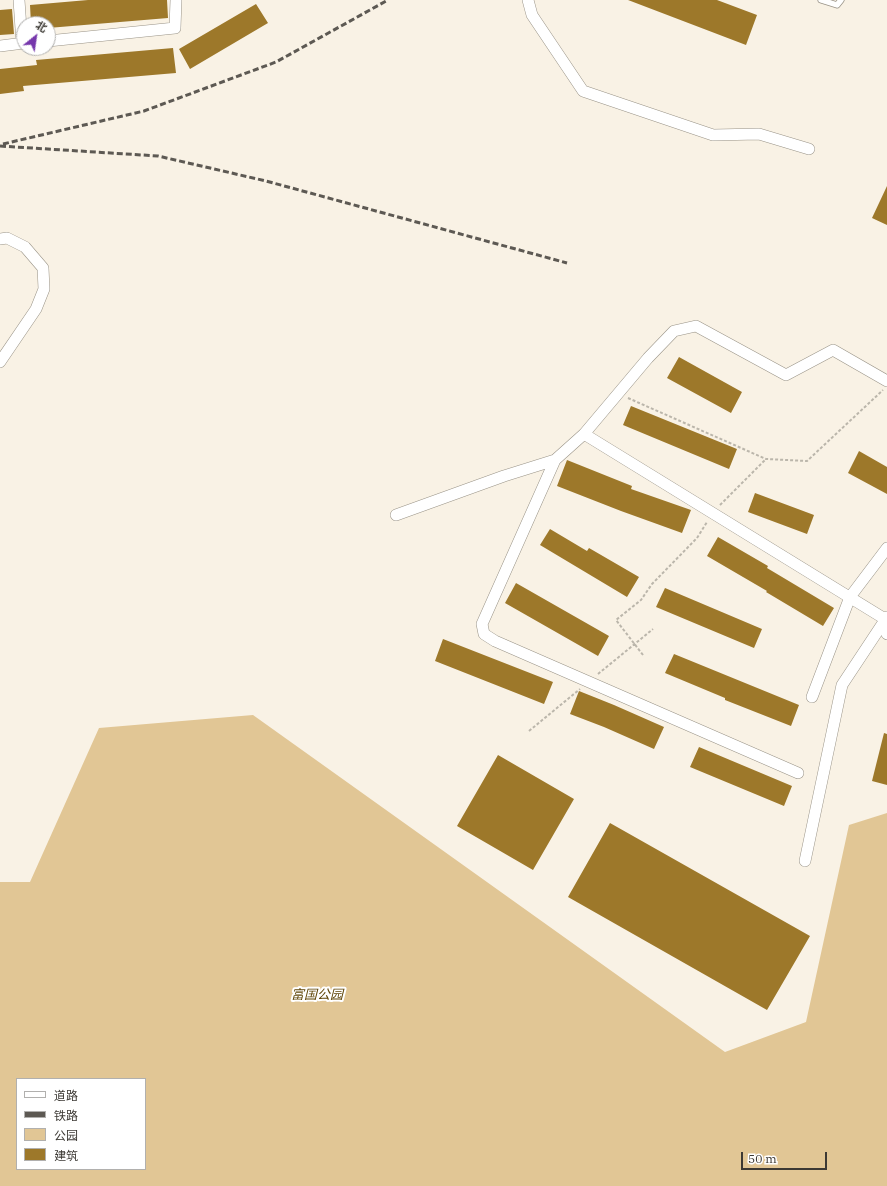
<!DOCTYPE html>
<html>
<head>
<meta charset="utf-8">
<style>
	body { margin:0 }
	#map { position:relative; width:887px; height:1186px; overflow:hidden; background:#f9f2e5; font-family:"IBM Plex Serif","Noto Sans SC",serif }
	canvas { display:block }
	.legend { position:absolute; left:16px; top:1078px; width:130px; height:92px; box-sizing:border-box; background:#fff; border:1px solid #b1b0ae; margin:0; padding:5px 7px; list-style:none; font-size:12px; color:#3c3934 }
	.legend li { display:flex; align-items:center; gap:8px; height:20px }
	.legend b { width:20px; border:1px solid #b1b0ae }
	.north { position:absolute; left:16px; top:16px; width:40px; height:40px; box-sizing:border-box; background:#fff; border:1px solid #b1b0ae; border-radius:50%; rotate:30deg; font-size:11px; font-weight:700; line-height:16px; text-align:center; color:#3c3934 }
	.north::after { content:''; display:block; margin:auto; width:14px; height:18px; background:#7637ac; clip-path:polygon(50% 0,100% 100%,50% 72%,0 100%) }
	.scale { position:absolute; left:741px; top:1152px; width:86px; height:18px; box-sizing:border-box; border:2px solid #3c3934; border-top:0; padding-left:5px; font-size:12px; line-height:14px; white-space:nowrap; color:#3c3934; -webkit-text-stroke:3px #fff; paint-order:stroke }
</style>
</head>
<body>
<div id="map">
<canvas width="887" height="1186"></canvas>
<ul class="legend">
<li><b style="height:5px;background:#fff"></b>道路</li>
<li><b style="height:5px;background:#5d5953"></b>铁路</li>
<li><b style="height:11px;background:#e1c695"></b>公园</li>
<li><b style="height:11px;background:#9d782a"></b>建筑</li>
</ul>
<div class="north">北</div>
<div class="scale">50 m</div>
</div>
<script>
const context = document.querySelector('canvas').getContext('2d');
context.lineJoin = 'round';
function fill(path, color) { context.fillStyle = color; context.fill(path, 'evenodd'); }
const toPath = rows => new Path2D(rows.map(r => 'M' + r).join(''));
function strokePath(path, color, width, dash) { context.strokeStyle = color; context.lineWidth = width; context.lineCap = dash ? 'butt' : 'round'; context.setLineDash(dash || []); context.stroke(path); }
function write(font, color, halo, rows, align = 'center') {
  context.font = font + ' "IBM Plex Serif","Noto Sans SC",serif'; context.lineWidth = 4; context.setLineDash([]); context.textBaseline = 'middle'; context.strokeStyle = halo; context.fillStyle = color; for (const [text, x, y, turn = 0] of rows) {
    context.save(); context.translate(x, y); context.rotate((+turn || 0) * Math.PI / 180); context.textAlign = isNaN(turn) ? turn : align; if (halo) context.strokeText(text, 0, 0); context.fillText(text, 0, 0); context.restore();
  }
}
fill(toPath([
	[253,715,725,1052,806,1022,849,825,887,813,887,1186,0,1186,0,882,30,882,99,728],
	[17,1079,145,1079,145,1169,17,1169]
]), '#e1c695');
fill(toPath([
	[88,0,167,0,168,18,48,28,48,24,31,24,30,5],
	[628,0,717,0,757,15,746,45],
	[256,4,268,23,190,69,179,49],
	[12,9,14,34,0,35,0,10],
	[173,48,176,73,23,86,24,91,0,94,0,69,37,65,36,60],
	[887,186,887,225,872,218],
	[679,357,742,392,731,413,667,378],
	[631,406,737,449,729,469,623,425],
	[859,451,887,467,887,494,848,473],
	[567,460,632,486,631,489,691,510,682,533,621,511,557,486],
	[755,493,814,515,807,534,748,512],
	[550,529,587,551,589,548,639,577,627,597,540,545],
	[718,537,768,566,767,568,834,608,823,626,766,592,767,591,707,556],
	[516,583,609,636,598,656,505,603],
	[665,588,762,629,754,648,656,607],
	[443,639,553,682,544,704,435,661],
	[674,654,799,705,791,726,725,700,725,698,665,673],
	[579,691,614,705,664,727,654,749,604,727,570,714],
	[884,733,887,734,887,785,872,781],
	[699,747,792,786,784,806,690,767],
	[498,755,574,799,533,870,457,826],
	[610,823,810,936,767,1010,568,897]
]), '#9d782a');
const service = toPath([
	[821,0,837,5,841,0]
]);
const minor = toPath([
	[19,0,22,43],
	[528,0,532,15,583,91,713,135,759,134,809,149],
	[48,41,175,28,176,0],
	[0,46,24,43],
	[0,239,7,238,25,247,43,268,44,289,36,309,0,362],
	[584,434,885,619,887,634],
	[555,460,482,624,484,634,495,641,798,773],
	[396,515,504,476,555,460,584,434,648,358,674,331,696,326,786,375,833,350,887,381],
	[812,697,850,597,887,548],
	[805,861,842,685,887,617]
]);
strokePath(service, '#999387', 7);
strokePath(minor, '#999387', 12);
strokePath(toPath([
	[628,398,766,459,807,461,883,390],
	[720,505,766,459],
	[643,655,616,620,641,600,652,584,697,538,707,522],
	[598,674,653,629],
	[529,731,580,689]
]), '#bbb6ab', 2, [3, 2]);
strokePath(service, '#fff', 5.5);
strokePath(minor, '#fff', 11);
strokePath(toPath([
	[3,144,144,111,276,62,388,0],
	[0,146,158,156,266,181,567,263]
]), '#5d5953', 3, [6, 3]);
write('italic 13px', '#604608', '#fff', [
	["富国公园",317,995]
]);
</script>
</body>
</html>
